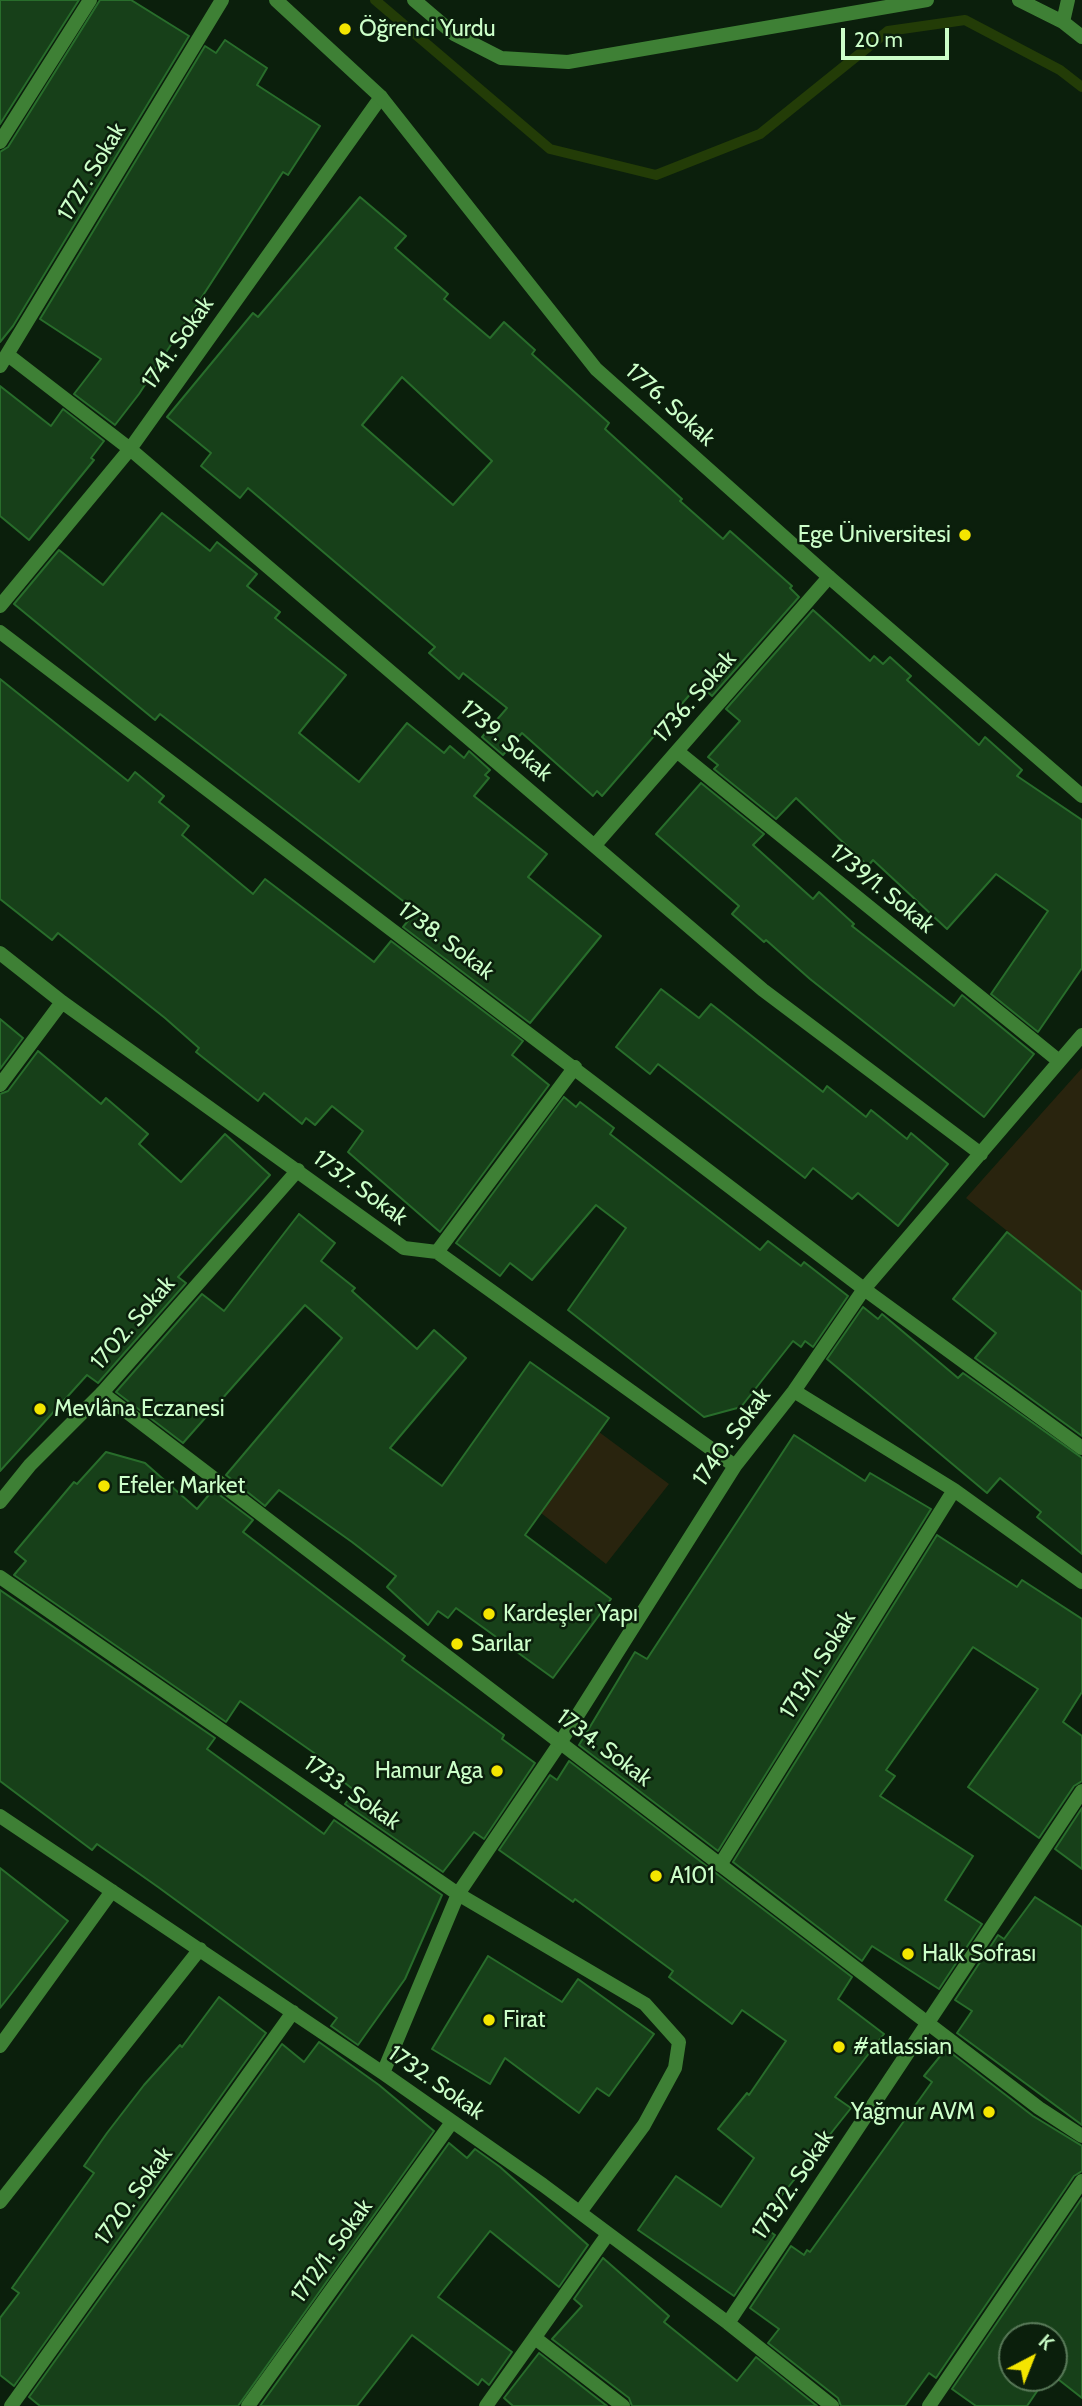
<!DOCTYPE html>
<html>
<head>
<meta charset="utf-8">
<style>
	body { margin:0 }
	#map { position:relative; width:1082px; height:2406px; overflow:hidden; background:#0b1f0c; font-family:Cabin,sans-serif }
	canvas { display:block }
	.north { position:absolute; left:998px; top:2322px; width:70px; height:70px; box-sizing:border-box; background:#0b1f0c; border:2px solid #587958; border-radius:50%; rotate:42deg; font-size:19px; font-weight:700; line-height:28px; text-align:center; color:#ccffc9 }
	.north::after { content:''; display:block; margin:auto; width:24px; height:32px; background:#f4e500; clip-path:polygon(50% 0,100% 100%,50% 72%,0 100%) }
	.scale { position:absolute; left:841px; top:28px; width:108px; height:32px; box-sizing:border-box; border:4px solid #ccffc9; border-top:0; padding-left:9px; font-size:21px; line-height:24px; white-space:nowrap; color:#ccffc9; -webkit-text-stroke:5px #0b1f0c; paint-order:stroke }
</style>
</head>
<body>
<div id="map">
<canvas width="1082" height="2406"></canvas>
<div class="north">K</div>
<div class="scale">20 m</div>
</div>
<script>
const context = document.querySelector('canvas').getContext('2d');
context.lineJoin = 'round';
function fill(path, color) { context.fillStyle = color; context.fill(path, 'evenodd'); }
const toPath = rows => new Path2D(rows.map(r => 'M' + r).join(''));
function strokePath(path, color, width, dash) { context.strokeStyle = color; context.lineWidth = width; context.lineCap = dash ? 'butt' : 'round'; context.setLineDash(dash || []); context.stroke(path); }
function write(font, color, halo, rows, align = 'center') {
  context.font = font + ' Cabin,sans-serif'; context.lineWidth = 5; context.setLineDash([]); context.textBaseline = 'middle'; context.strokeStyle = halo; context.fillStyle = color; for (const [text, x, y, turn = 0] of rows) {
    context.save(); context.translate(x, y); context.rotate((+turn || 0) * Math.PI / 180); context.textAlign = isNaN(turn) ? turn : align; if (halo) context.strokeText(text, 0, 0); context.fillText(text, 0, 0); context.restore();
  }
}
fill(toPath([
	[1082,1068,1082,1291,966,1198],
	[599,1432,669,1484,606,1564,541,1513]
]), '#29240e');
strokePath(toPath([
	[375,0,550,149,656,175,760,134,888,31,965,20,1060,70,1082,87]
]), '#233c07', 10);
const building = toPath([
	[0,0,79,0,0,124,0,0],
	[100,0,131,0,189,36,13,326,0,342,0,152,8,147,100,0],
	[225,40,267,68,257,85,320,126,288,175,283,172,139,394,115,425,74,394,101,359,40,319,205,46,216,53,225,40],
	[360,197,406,236,395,248,448,294,444,299,490,338,504,322,535,350,532,354,609,423,605,429,682,499,680,501,723,539,730,531,792,586,790,588,799,597,712,696,699,684,602,796,597,791,593,796,522,733,503,755,482,737,507,708,463,673,459,679,429,653,435,647,248,488,240,498,201,466,211,453,167,417,253,313,258,317,360,197],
	[402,377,492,461,453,505,362,425,402,377],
	[0,386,51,426,63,409,104,441,91,458,94,460,29,540,0,516,0,386],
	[162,513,210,551,217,542,257,574,247,586,280,612,275,618,346,675,299,733,359,782,407,723,444,753,450,746,464,758,469,751,490,770,485,775,489,778,474,796,547,854,528,877,601,936,530,1023,403,927,416,911,160,714,155,720,14,604,59,550,103,585,162,513],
	[813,610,870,661,874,656,883,664,890,657,911,676,907,680,979,745,985,737,1022,770,1017,776,1082,820,1082,968,1038,1032,991,994,1048,911,996,874,947,929,873,860,868,866,796,798,776,819,714,769,718,765,708,757,740,721,726,709,813,610],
	[0,679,128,781,135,772,164,796,159,802,189,826,182,835,253,894,265,879,374,962,391,941,523,1041,512,1055,549,1085,440,1232,348,1152,363,1131,332,1106,315,1125,306,1118,302,1124,264,1093,258,1101,196,1052,199,1048,165,1018,58,933,52,940,0,899,0,679],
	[701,783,764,834,753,845,813,899,819,892,854,924,852,926,954,1006,962,995,1034,1054,984,1117,810,979,766,940,764,942,732,914,739,906,656,834,701,783],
	[661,989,699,1018,711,1004,823,1092,827,1086,866,1117,871,1110,907,1139,911,1133,948,1164,898,1226,858,1193,852,1199,813,1168,805,1178,658,1064,650,1074,616,1047,661,989],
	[0,1019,23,1038,0,1069,0,1019],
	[38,1051,101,1104,106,1098,148,1134,139,1144,181,1182,225,1134,270,1175,178,1277,186,1283,98,1383,87,1375,0,1471,0,1094,8,1091,38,1051],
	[564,1097,576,1107,580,1102,614,1128,610,1134,760,1250,768,1241,801,1266,804,1262,848,1296,813,1347,805,1341,801,1347,793,1341,741,1407,704,1417,568,1310,626,1228,596,1205,532,1280,510,1263,500,1276,456,1243,564,1097],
	[299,1214,335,1243,321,1261,355,1288,352,1291,417,1349,434,1330,466,1358,390,1448,442,1486,530,1362,609,1418,525,1535,611,1599,553,1678,456,1608,448,1618,438,1611,428,1625,387,1587,396,1576,352,1542,279,1490,265,1506,226,1475,342,1338,305,1305,183,1443,116,1392,202,1294,224,1311,299,1214],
	[1007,1232,1082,1292,1082,1436,975,1358,996,1333,953,1299,1007,1232],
	[863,1307,878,1319,882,1314,958,1378,963,1373,1082,1458,1082,1554,1037,1517,1041,1512,1000,1478,987,1493,827,1359,863,1307],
	[794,1435,865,1481,870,1473,931,1509,718,1851,579,1745,635,1652,647,1659,794,1435],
	[106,1452,145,1463,197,1509,213,1490,253,1520,243,1532,405,1656,402,1660,504,1735,502,1739,535,1763,484,1839,474,1832,443,1872,345,1804,355,1791,324,1766,327,1762,240,1701,226,1722,14,1575,26,1561,15,1552,74,1482,77,1484,106,1452],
	[937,1535,1017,1587,1022,1580,1082,1619,1082,1692,1063,1722,1082,1736,1082,1781,1074,1786,1039,1838,968,1787,1038,1689,973,1647,886,1770,895,1776,880,1796,973,1856,945,1900,982,1924,939,1989,872,1946,862,1961,733,1862,937,1535],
	[0,1590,215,1738,207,1749,324,1834,334,1820,442,1895,405,1979,358,2045,331,2026,337,2018,158,1887,97,1844,92,1850,0,1781,0,1590],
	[569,1761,852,1977,838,1999,884,2034,835,2097,851,2108,759,2224,775,2235,734,2296,638,2230,676,2176,721,2207,754,2158,718,2129,747,2093,749,2095,786,2041,742,2010,732,2024,669,1977,673,1971,575,1899,573,1902,499,1850,550,1775,557,1780,569,1761],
	[1082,1808,1082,1869,1055,1849,1082,1808],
	[0,1868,68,1921,0,2008,0,1868],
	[1035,1897,1082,1927,1082,2125,957,2033,972,2011,955,2000,998,1935,1004,1939,1035,1897],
	[488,1956,562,2002,578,1979,654,2034,609,2096,597,2088,579,2113,505,2058,490,2084,432,2049,488,1956],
	[219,1997,266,2033,14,2386,0,2375,0,2318,19,2293,12,2288,94,2173,84,2166,107,2133,144,2085,180,2045,182,2047,219,1997],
	[319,2042,379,2085,434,2131,238,2406,40,2406,29,2397,282,2044,304,2062,319,2042],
	[946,2049,1033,2116,1082,2146,1082,2171,1074,2176,936,2378,929,2373,905,2406,841,2406,838,2398,768,2343,779,2329,750,2308,791,2246,804,2255,807,2250,810,2252,932,2082,924,2076,946,2049],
	[449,2143,467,2158,475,2149,500,2167,588,2245,559,2287,490,2231,438,2297,512,2352,489,2385,482,2379,478,2385,412,2335,357,2406,260,2406,449,2143],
	[1082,2198,1082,2398,1054,2376,1054,2336,1012,2336,1012,2378,1046,2378,1027,2406,976,2406,952,2389,1082,2198],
	[603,2258,669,2316,664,2322,737,2381,756,2357,817,2406,632,2406,629,2398,552,2339,582,2306,574,2299,603,2258],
	[539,2353,607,2406,513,2406,504,2398,539,2353]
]);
fill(building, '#174019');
strokePath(building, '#286d2b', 2);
strokePath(toPath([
	[414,0,454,34,501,58,568,62,927,0],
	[1019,0,1063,22,1082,37],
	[1063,22,1068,0]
]), '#3e8035', 14);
strokePath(toPath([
	[0,142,90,0],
	[8,355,130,449,763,990,981,1154],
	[0,366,222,0],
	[0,606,130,449,381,97],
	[0,632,864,1289,1082,1448],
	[678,752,1059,1061],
	[595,845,829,577],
	[0,953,62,1002,404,1248,437,1252,735,1466],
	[0,1085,62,1002],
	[437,1252,575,1067],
	[794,1391,954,1490,1082,1582],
	[102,1393,298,1170],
	[0,1577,458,1894,645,2004,679,2042,675,2068,644,2125,580,2212],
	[0,1816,383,2073,543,2185,728,2323,832,2406],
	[720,1865,954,1490],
	[0,2046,112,1891],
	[383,2073,458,1894,560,1743,735,1466,794,1391,864,1289,1082,1035],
	[0,2202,200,1949],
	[728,2323,1082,1791],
	[535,2338,623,2406],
	[11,2406,293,2012],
	[248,2406,452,2122],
	[486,2406,608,2234],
	[929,2406,1082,2181]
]), '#3e8035', 14);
strokePath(toPath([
	[276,0,381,97,596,369,829,577,1082,796],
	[0,1502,30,1465,102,1393,1039,2108,1082,2136]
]), '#3e8035', 14);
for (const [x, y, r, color] of [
	[345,29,7,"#f4e500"],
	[965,535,7,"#f4e500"],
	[40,1409,7,"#f4e500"],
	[104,1486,7,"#f4e500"],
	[489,1614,7,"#f4e500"],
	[457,1644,7,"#f4e500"],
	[497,1771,7,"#f4e500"],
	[656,1876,7,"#f4e500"],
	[908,1954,7,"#f4e500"],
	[489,2020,7,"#f4e500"],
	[839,2047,7,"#f4e500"],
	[989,2112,7,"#f4e500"]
]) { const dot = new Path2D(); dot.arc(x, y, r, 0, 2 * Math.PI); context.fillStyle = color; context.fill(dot); strokePath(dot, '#0b1f0c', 2.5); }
write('23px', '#ccffc9', '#0b1f0c', [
	["Öğrenci Yurdu",359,29],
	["Ege Üniversitesi",951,535,"right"],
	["Mevlâna Eczanesi",54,1409],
	["Efeler Market",118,1486],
	["Kardeşler Yapı",503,1614],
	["Sarılar",471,1644],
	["Hamur Aga",483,1771,"right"],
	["A101",670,1876],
	["Halk Sofrası",922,1954],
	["Firat",503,2020],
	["#atlassian",853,2047],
	["Yağmur AVM",975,2112,"right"]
], 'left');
write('23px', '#ccffc9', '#0b1f0c', [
	["1727. Sokak",92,172,-59],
	["1741. Sokak",178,343,-55],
	["1776. Sokak",670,405,42],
	["1736. Sokak",695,697,-49],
	["1739. Sokak",506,741,40],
	["1739/1. Sokak",882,889,39],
	["1738. Sokak",446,941,37],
	["1737. Sokak",360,1188,36],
	["1702. Sokak",133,1323,-49],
	["1740. Sokak",732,1437,-54],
	["1713/1. Sokak",818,1665,-58],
	["1734. Sokak",604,1748,37],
	["1733. Sokak",352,1793,35],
	["1732. Sokak",436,2083,35],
	["1713/2. Sokak",793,2185,-56],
	["1720. Sokak",134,2196,-54],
	["1712/1. Sokak",332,2251,-54]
]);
</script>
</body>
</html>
